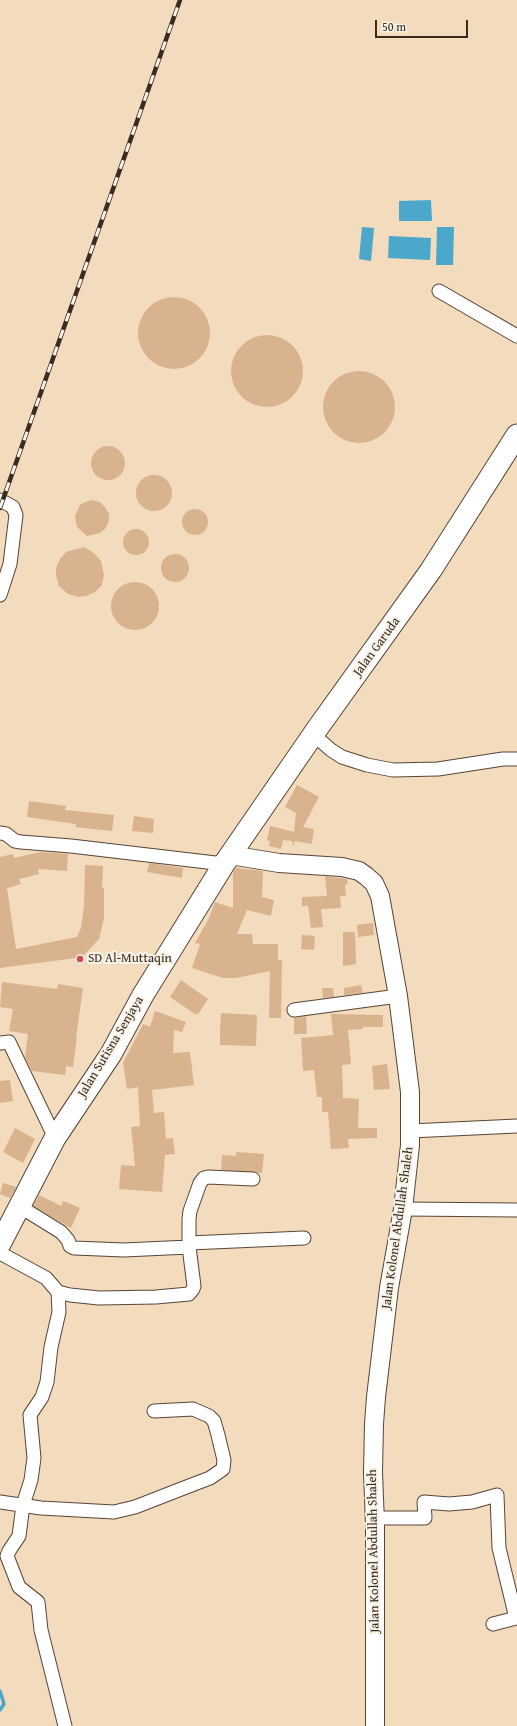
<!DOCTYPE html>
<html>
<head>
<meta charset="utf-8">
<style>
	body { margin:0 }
	#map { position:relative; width:517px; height:1726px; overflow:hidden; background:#f3dbbe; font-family:"Gentium Book Plus",serif }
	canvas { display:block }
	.scale { position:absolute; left:375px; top:20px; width:93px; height:18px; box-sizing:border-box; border:2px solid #3b2a1e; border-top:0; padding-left:5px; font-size:12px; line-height:14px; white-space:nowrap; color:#3b2a1e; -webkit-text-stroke:3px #f7f3e8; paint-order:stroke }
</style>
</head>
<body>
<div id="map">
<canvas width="517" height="1726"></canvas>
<div class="scale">50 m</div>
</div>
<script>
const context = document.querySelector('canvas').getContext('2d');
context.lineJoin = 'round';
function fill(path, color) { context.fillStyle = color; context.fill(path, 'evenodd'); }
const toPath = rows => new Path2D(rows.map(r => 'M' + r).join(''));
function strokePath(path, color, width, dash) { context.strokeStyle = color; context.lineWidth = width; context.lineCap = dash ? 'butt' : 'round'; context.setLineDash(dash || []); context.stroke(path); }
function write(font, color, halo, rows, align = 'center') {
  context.font = font + ' "Gentium Book Plus",serif'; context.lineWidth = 4; context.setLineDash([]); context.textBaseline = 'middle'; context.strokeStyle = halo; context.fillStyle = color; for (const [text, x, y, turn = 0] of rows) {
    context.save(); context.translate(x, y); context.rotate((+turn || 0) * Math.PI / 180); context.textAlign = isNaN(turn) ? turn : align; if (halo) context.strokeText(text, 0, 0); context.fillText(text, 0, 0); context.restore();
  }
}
fill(toPath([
	[431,200,432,221,399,221,399,201],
	[362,227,374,228,371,261,359,259],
	[437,227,454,227,453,265,436,265],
	[389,236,431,238,430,260,388,258]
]), '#4ca8cb');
strokePath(toPath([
	[0,1691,4,1704,0,1710]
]), '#4ca8cb', 3.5);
fill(toPath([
	'138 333a36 36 0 1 1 72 0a36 36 0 1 1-72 0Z',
	'231 371a36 36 0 1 1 72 0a36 36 0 1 1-72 0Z',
	'323 407a36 36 0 1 1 72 0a36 36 0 1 1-72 0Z',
	'91 463a17 17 0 1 1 34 0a17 17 0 1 1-34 0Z',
	'136 493a18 18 0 1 1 36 0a18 18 0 1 1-36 0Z',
	[92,500,100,502,105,507,109,514,109,521,105,529,100,533,87,536,77,527,75,516,80,505,85,502],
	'182 522a13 13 0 1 1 26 0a13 13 0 1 1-26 0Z',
	'123 542a13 13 0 1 1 26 0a13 13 0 1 1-26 0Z',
	[84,547,94,553,101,561,104,575,102,585,95,592,86,596,78,597,68,594,59,586,56,575,56,568,60,559,66,552],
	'161 568a14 14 0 1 1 28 0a14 14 0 1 1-28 0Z',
	'111 606a24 24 0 1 1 48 0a24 24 0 1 1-48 0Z',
	[297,785,319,797,303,827,314,829,312,844,295,841,293,846,292,841,283,840,281,849,269,846,270,841,267,840,270,826,294,832,296,813,285,807],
	[29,801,66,806,65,810,114,815,112,831,75,827,76,824,27,817],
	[134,816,154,819,153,833,132,831],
	[40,852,68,854,67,871,38,869,39,874,19,879,21,884,7,888,16,949,77,937,81,928,84,906,85,865,103,866,102,888,104,889,104,918,99,939,85,954,76,958,0,968,0,857,13,854,14,858],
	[149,863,183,868,182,878,147,872],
	[236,868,263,871,262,897,274,900,271,916,247,910,237,934,252,934,253,944,278,944,278,960,282,960,281,1018,269,1018,270,971,236,978,223,978,192,968,200,944,195,943,209,918,215,902,233,908,233,872],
	[325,876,347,879,348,884,345,885,346,896,340,896,341,908,321,909,323,927,311,928,308,906,302,906,302,897,327,896],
	[373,923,374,935,358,937,357,925],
	[343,932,355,932,356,964,343,966],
	[302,935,315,936,314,950,301,949],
	[181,980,208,999,198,1014,195,1014,170,997],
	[2,982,57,989,58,984,83,988,76,1037,77,1037,73,1067,66,1066,65,1075,32,1071,25,1057,28,1034,9,1031,13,1009,0,1007],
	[361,985,363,993,344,995,344,988],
	[322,988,333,988,334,997,323,998],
	[155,1011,186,1022,182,1032,174,1030,173,1053,190,1052,194,1085,152,1090,154,1113,164,1112,166,1139,173,1138,175,1154,165,1155,162,1192,119,1189,121,1165,135,1166,131,1127,140,1126,138,1087,127,1089,123,1063,143,1024,150,1027],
	[221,1013,257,1015,256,1046,220,1045,220,1033,222,1034,220,1032],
	[331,1014,383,1015,383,1027,363,1027,363,1029,348,1030,351,1064,342,1065,343,1098,359,1099,358,1128,377,1128,377,1138,348,1139,349,1148,331,1149,328,1112,322,1112,322,1097,317,1097,314,1070,303,1071,301,1038,333,1035],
	[306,1016,307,1034,294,1034,294,1018],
	[387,1064,390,1089,374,1090,372,1066],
	[10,1080,13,1101,0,1103,0,1081],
	[15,1128,35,1139,23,1163,3,1152],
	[236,1152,264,1154,262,1173,221,1170,222,1155,236,1156],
	[3,1183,16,1187,10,1198,0,1194],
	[39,1195,61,1206,63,1201,80,1208,71,1228,33,1206]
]), '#d9b28e');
const street = toPath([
	[439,291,517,336],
	[0,500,13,507,16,515,10,564,0,595],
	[314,735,331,750,342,757,367,765,393,770,438,769,503,759,517,759],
	[0,833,6,834,15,841,21,842,71,846,224,864],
	[294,1010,398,996],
	[0,1043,9,1042,55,1138],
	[410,1131,517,1126],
	[19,1206,61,1232,68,1240,70,1246,74,1248,124,1250,189,1247],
	[403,1209,517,1210],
	[189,1243,304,1238],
	[0,1253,46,1278,58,1292,59,1312,51,1347,47,1382,42,1397,30,1415,34,1458,31,1480,23,1505,19,1536,9,1551,7,1556,19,1587,38,1602,41,1630,65,1726],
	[58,1292,70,1295,99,1298,156,1297,189,1294,193,1289,194,1286,189,1247,189,1219,190,1211,200,1183,204,1178,208,1177,253,1179],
	[0,1502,41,1508,114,1512,135,1507,189,1486,210,1478,223,1469,224,1460,218,1435,214,1421,209,1416,193,1409,154,1411],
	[374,1518,425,1518,424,1502,449,1504,472,1502,497,1495,499,1548,516,1618,493,1624]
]);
const secondary = toPath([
	[230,855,279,863,342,867,359,871,366,876,374,883,380,896,398,996,410,1092,410,1145,403,1209,389,1288,376,1397,374,1424,373,1472,375,1524,375,1726]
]);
const primary = toPath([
	[0,1244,55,1138,111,1054,143,995,224,864,317,729,431,570,517,435]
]);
strokePath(street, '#574536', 15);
strokePath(secondary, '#574536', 20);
strokePath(primary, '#574536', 23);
strokePath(street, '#fff', 13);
strokePath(secondary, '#fff', 18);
strokePath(primary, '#fff', 21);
const rail = toPath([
	[0,508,180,0]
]);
strokePath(rail, '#3b2a1e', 4.5);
strokePath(rail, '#f7f3e8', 3, [9]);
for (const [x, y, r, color] of [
	[80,959,4,"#d1495b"]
]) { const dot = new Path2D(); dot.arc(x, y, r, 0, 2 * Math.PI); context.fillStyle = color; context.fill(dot); strokePath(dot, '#f7f3e8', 1.5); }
write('13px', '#3b2a1e', '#f7f3e8', [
	["Jalan Garuda",377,647,-54],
	["Jalan Sutisna Senjaya",111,1047,-59],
	["Jalan Kolonel Abdullah Shaleh",398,1228,-82],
	["Jalan Kolonel Abdullah Shaleh",374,1551,-91]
]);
write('13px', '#3b2a1e', '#f7f3e8', [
	["SD Al-Muttaqin",88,959]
], 'left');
</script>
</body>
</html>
